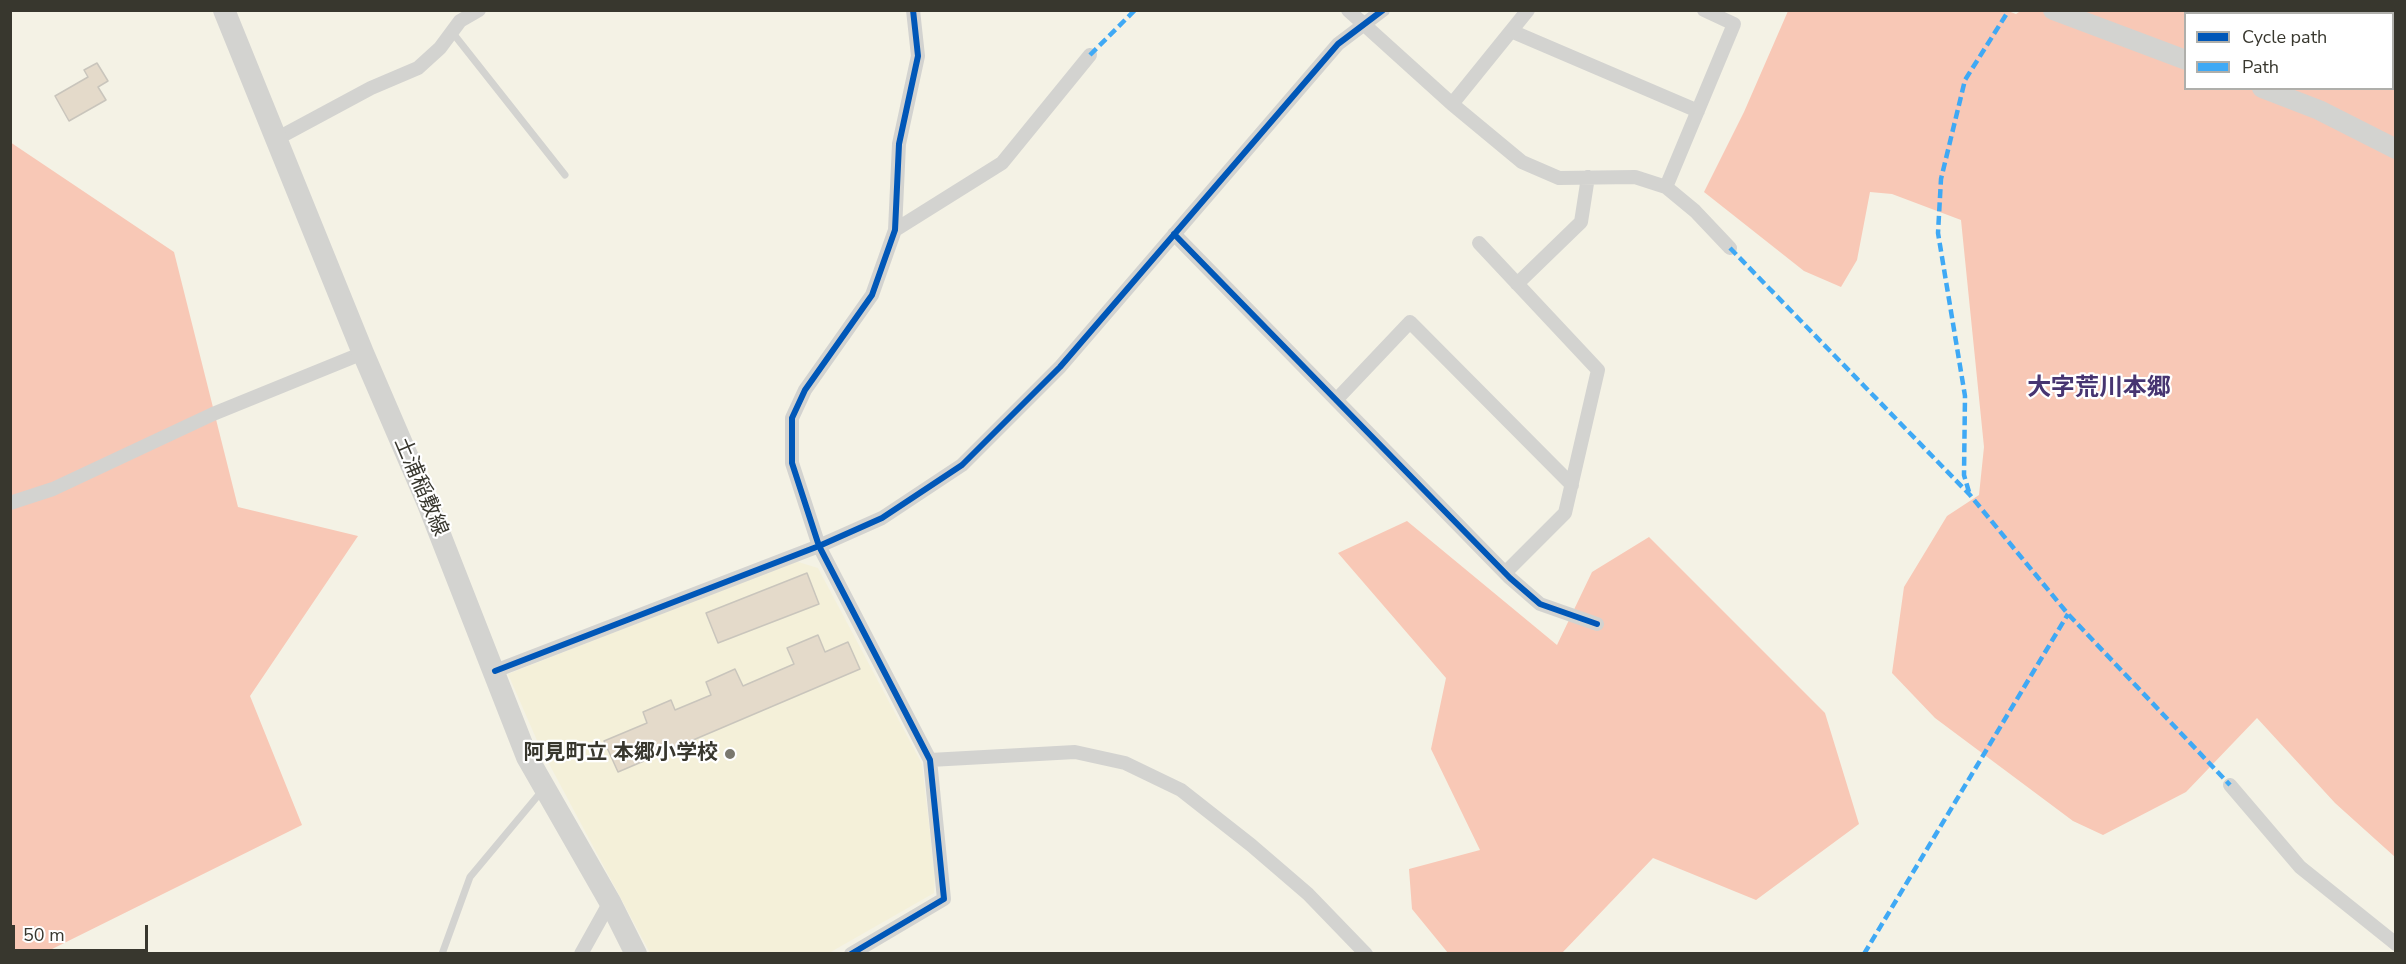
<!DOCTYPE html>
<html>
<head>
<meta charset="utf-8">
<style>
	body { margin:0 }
	#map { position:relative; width:2406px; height:964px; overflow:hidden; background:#f4f2e5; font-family:"Nunito Sans",sans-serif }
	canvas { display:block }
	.frame { position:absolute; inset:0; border:12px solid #38372e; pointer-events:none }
	.legend { position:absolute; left:2184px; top:12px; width:210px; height:78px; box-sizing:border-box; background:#fff; border:2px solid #afafab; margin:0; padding:8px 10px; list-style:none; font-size:18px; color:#38372e }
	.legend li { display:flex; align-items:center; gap:12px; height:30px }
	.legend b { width:30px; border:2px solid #afafab }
	.scale { position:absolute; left:12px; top:925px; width:136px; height:27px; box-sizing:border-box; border:3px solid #38372e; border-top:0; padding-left:8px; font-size:18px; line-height:21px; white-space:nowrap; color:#38372e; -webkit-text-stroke:4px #fff; paint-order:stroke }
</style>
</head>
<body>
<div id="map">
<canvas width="2406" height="964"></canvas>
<div class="frame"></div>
<ul class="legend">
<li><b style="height:8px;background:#0057b8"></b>Cycle path</li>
<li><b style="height:8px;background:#3fa9f5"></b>Path</li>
</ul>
<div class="scale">50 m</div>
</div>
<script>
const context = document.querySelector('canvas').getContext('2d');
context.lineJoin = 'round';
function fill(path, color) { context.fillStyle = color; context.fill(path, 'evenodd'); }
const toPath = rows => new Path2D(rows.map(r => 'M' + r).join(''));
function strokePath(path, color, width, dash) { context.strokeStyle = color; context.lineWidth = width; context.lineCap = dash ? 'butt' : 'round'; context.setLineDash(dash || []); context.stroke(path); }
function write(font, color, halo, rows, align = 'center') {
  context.font = font + ' "Nunito Sans","Noto Sans JP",sans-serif'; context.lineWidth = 4.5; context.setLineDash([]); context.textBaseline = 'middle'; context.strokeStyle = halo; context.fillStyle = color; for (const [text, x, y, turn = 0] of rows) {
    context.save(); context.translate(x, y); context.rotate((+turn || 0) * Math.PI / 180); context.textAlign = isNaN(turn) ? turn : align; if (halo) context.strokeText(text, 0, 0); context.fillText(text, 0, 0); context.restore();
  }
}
fill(toPath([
	[795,561,818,568,922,764,935,877,934,893,829,953,650,953,539,745,508,674]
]), '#f4f0d9');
fill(toPath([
	[2005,10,2016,14,2022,10,2395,11,2395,857,2335,803,2257,718,2186,792,2103,835,2073,821,1935,718,1892,673,1904,587,1947,516,1979,495,1984,447,1961,220,1892,194,1870,192,1857,260,1841,287,1804,271,1704,192,1744,112,1788,11],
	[2186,14,2392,14,2392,88,2186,88],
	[10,142,174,252,238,507,358,536,250,696,302,825,42,954,10,953],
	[1407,521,1557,645,1592,572,1649,537,1825,713,1859,824,1756,900,1653,858,1562,953,1448,953,1412,909,1409,869,1480,850,1431,749,1446,678,1338,553]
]), '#f8c8b6');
const building = toPath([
	[97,63,108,81,98,87,106,100,69,121,55,96,88,77,84,70,97,63],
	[807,573,819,604,718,643,706,613,807,573],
	[818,635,825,652,848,642,860,669,618,772,604,741,647,723,643,712,671,700,675,710,711,695,706,682,735,669,743,686,794,664,787,648,818,635]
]);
fill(building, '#e4daca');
strokePath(building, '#c9c5bc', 1.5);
strokePath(toPath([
	[452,32,565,175],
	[442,954,470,877,541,792]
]), '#d3d3d0', 7);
strokePath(toPath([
	[1348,10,1452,104,1522,162,1559,178,1635,177,1666,187,1695,211,1730,248],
	[1511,31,1698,111],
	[1452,104,1528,10],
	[278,138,371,88,418,68,440,48,460,21,479,10],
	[1666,187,1734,24,1704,10],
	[895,230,1002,163,1090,55],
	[1174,234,1510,578,1540,604,1597,624],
	[1479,243,1598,370,1565,513,1505,573],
	[1517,284,1581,222,1588,177],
	[1337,399,1410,322,1572,485],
	[10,503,53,489,213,414,363,353],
	[495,671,819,546,882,518,962,465,1060,367,1338,44,1383,10],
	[930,760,1075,752,1125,763,1181,790,1251,845,1308,894,1366,954],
	[2230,785,2300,867,2396,944],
	[581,954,610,902],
	[851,954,944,899,930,760,819,546,792,463,792,418,805,390,872,295,895,230,899,144,918,56,913,10]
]), '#d3d3d0', 14);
strokePath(toPath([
	[2053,10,2186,60],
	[2262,88,2319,110,2396,149]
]), '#d3d3d0', 20);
strokePath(toPath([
	[224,10,363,353,428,504,527,757,610,902,636,954]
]), '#d3d3d0', 22);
strokePath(toPath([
	[1090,55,1135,10],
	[1730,248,1970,495,2068,614,2230,785],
	[1969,492,1964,475,1965,396,1938,233,1941,179,1965,80,2009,10],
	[1864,954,2068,614]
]), '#3fa9f5', 4.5, [9, 4.5]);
strokePath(toPath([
	[1174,234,1510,578,1540,604,1597,624],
	[495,671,819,546,882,518,962,465,1060,367,1338,44,1383,10],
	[851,954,944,899,930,760,819,546,792,463,792,418,805,390,872,295,895,230,899,144,918,56,913,10]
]), '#0057b8', 6);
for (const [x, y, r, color] of [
	[730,754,6,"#7a786e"]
]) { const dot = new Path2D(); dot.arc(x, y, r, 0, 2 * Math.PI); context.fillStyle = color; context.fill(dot); strokePath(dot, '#fff', 2); }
write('21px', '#38372e', '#fff', [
	["土浦稲敷線",420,487,67]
]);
write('bold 21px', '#38372e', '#fff', [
	["阿見町立 本郷小学校",718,754]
], 'right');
write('bold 24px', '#473571', '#fff', [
	["大字荒川本郷",2099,389]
]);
</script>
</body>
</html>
